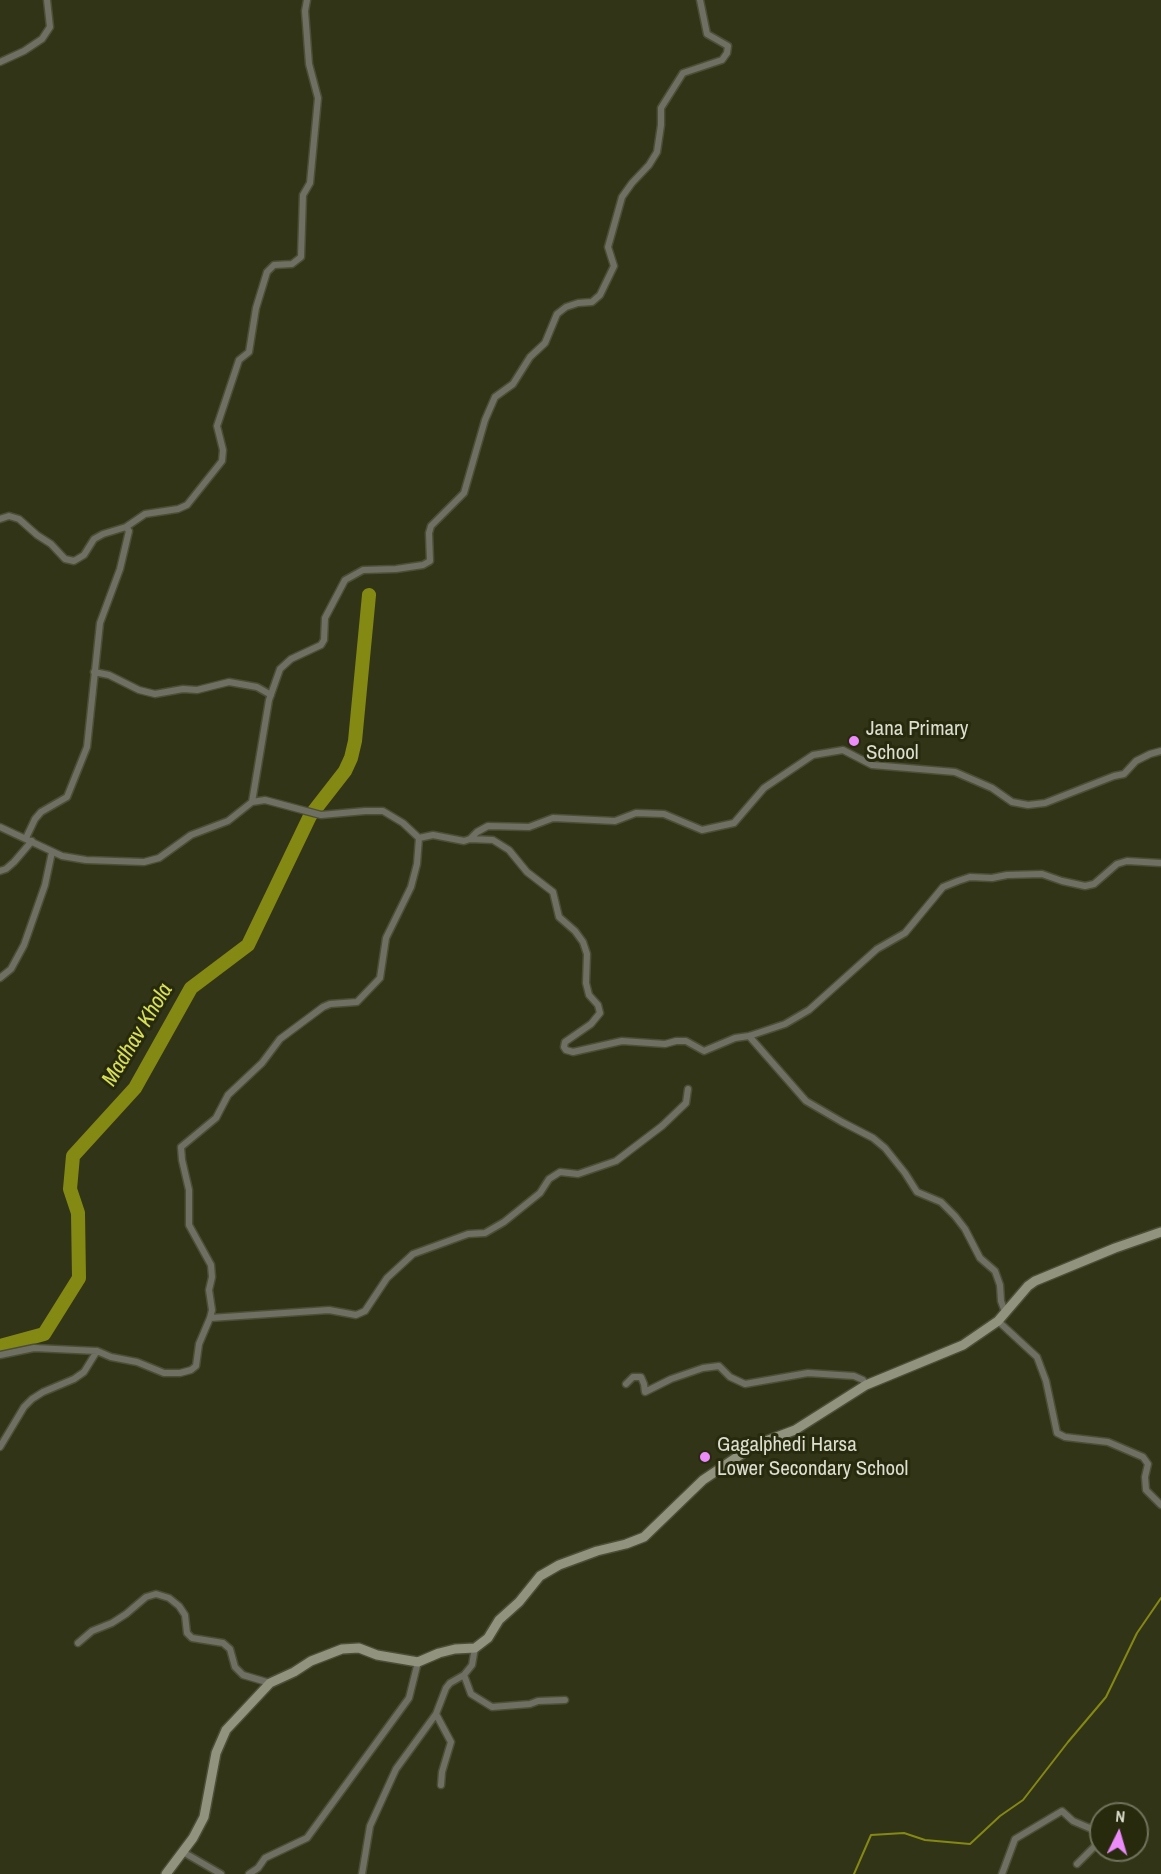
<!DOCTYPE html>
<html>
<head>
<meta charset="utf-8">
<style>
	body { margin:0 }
	#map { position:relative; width:1161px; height:1874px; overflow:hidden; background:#323418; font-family:"Archivo Narrow",sans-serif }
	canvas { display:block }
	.north { position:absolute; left:1089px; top:1802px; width:60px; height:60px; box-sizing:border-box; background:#282a0e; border:2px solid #70725b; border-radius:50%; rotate:5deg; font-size:16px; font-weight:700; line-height:24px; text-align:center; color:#dcdece }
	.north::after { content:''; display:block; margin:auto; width:21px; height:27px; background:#ec8cfb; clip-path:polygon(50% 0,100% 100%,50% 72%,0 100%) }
</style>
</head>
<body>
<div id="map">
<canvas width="1161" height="1874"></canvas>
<div class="north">N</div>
</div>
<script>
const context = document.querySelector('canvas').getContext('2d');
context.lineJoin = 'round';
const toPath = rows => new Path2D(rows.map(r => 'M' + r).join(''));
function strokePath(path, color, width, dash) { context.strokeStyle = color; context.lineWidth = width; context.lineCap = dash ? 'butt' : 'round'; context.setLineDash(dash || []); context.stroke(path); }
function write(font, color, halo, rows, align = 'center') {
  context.font = font + ' "Archivo Narrow",sans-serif'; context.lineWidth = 6; context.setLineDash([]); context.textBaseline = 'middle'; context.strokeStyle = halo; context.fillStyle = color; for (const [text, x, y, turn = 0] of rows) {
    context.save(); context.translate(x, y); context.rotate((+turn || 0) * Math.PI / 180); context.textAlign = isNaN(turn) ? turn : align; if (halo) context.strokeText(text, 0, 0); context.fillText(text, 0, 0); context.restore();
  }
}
strokePath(toPath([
	[854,1874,871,1835,904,1833,925,1840,970,1844,1000,1816,1023,1800,1068,1742,1106,1697,1137,1633,1161,1598]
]), '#848913', 2);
strokePath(toPath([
	[0,1346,44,1334,79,1278,78,1213,70,1189,73,1156,135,1088,191,988,248,945,310,816,345,771,351,758,355,741,369,595]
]), '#848913', 14);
const street = toPath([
	[0,62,24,51,42,39,50,27,47,0],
	[0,519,9,516,19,519,37,535,51,544,65,559,74,561,84,555,94,539,103,534,126,527,145,514,178,509,187,505,222,461,223,450,217,426,239,360,249,352,256,308,267,272,274,265,292,264,301,257,303,195,310,183,318,98,309,64,305,11,307,0],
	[94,672,109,675,139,690,155,694,183,689,197,690,229,682,257,687,271,695],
	[252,802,269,700,280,669,291,659,321,645,324,640,325,618,345,580,363,570,396,569,423,565,430,561,429,533,431,526,464,493,485,420,495,397,513,384,530,357,545,343,557,314,566,307,578,303,592,302,600,295,614,266,608,247,622,197,632,183,649,165,657,152,661,125,661,108,683,73,722,60,727,53,728,46,707,34,700,0],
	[0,827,62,856,86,860,144,862,159,858,191,835,228,821,252,802,265,800,321,815,365,811,383,811,403,823,419,838,433,835,464,841,470,839,493,840,509,850,527,872,553,892,559,917,575,931,583,942,587,954,586,983,589,995,598,1005,600,1013,591,1024,565,1042,564,1047,566,1050,573,1052,622,1041,665,1044,676,1041,686,1041,704,1051,735,1038,749,1036,785,1024,809,1010,877,949,905,933,943,887,958,881,970,877,992,878,1007,875,1042,874,1062,881,1085,886,1094,884,1117,864,1127,861,1161,863],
	[26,838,35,819,41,812,67,797,87,747,100,623,120,569,129,531,126,527],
	[470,839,477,832,488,826,529,827,553,818,615,821,636,813,664,814,702,830,734,823,764,788,813,755,843,750,872,765,955,772,992,788,1012,802,1028,805,1045,803,1114,776,1124,774,1136,761,1150,754,1161,751],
	[0,871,6,869,14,862,32,841],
	[0,978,11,969,24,945,45,885,52,852],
	[749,1036,806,1101,842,1122,873,1138,885,1148,905,1173,917,1192,941,1202,955,1216,965,1229,980,1258,995,1271,1000,1285,1001,1301,1005,1312],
	[210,1318,212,1310,209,1290,212,1277,211,1265,189,1225,189,1190,182,1160,181,1147,216,1118,228,1095,262,1063,280,1039,323,1007,330,1004,357,1002,380,978,386,938,411,887,417,864,419,838],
	[998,1321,1037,1357,1046,1381,1057,1433,1065,1437,1108,1442,1143,1457,1148,1464,1145,1477,1146,1490,1161,1505],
	[0,1355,34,1348,97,1351,111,1357,137,1362,164,1373,180,1373,191,1370,196,1366,199,1344,210,1318,329,1310,356,1315,365,1311,387,1278,413,1254,468,1234,485,1233,504,1222,540,1193,549,1179,560,1172,578,1174,616,1161,662,1126,686,1103,688,1089],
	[626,1384,633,1377,641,1377,644,1384,645,1392,671,1379,703,1368,719,1366,730,1377,745,1384,808,1373,854,1376,863,1380,866,1385],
	[0,1447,24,1407,32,1399,43,1392,74,1379,84,1372,97,1351],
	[78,1643,92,1631,112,1623,126,1614,146,1597,156,1594,169,1598,179,1606,185,1615,187,1633,192,1638,223,1643,230,1649,235,1667,243,1675,270,1683],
	[464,1675,471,1694,492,1707,530,1704,538,1701,565,1700],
	[436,1714,451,1742,442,1772,441,1785],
	[183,1852,221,1874],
	[1077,1864,1101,1840],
	[249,1874,258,1868,265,1858,307,1838,409,1698,418,1662],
	[362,1874,370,1826,396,1769,436,1714,446,1688,450,1683,464,1675,472,1665,475,1648],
	[1002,1874,1015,1839,1062,1811,1073,1821,1094,1830,1101,1838]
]);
const secondary = toPath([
	[166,1874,193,1838,204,1817,216,1753,226,1730,270,1683,294,1672,311,1661,342,1649,359,1648,377,1655,418,1662,439,1653,455,1649,475,1648,488,1638,499,1620,519,1602,540,1576,559,1565,597,1551,626,1544,644,1537,703,1480,755,1445,795,1430,866,1385,963,1345,998,1321,1028,1286,1035,1281,1115,1248,1161,1232]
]);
strokePath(street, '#4d4f35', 9);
strokePath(secondary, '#4d4f35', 12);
strokePath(street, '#6f7063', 6);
strokePath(secondary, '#91937e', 9);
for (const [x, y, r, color] of [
	[854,741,6,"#ec8cfb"],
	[705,1457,6,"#ec8cfb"]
]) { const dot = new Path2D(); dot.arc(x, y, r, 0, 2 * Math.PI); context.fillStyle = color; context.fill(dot); strokePath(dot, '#282a0e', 2); }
write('21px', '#dcdece', '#282a0e', [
	["Jana Primary",866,729],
	["School",866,753],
	["Gagalphedi Harsa",717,1445],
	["Lower Secondary School",717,1469]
], 'left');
write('italic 22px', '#d8e055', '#282a0e', [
	["Madhav Khola",138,1035,-59]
]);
</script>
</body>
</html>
